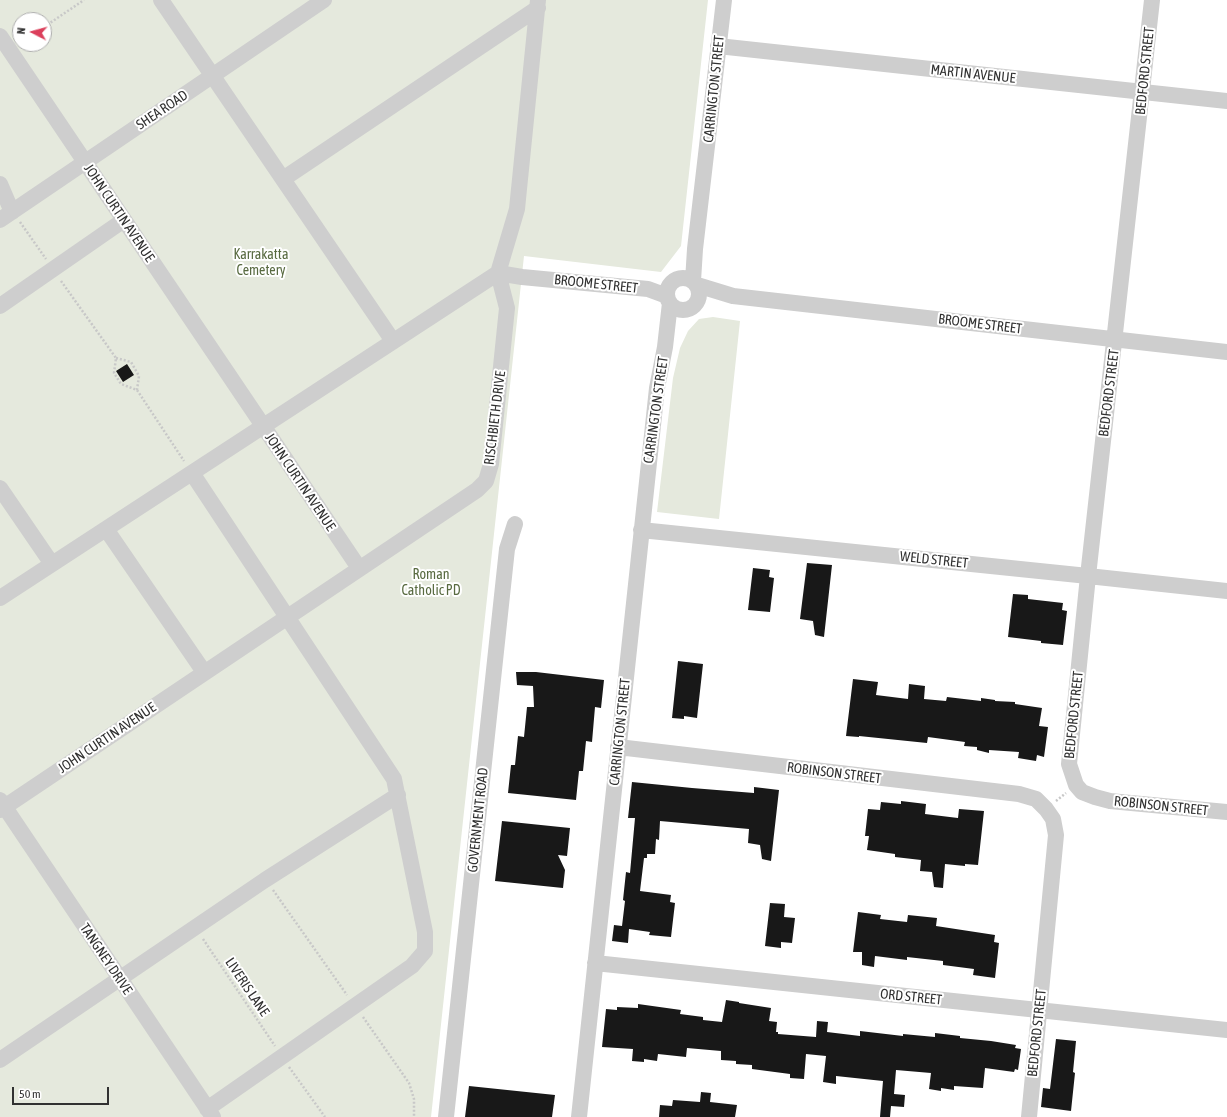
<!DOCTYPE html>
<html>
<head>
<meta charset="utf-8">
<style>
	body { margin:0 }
	#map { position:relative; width:1227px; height:1117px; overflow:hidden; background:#fff; font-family:"Asap Condensed",sans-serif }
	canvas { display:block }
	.north { position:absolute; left:12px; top:12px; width:40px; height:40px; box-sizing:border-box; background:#fff; border:1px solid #adadad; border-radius:50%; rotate:276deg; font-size:11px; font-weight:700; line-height:16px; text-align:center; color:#313131 }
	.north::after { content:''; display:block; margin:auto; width:14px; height:18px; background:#db3f5b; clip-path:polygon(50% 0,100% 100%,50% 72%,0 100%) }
	.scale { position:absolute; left:12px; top:1087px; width:97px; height:18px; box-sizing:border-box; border:2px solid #313131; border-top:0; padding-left:5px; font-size:12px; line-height:14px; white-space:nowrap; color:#313131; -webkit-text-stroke:3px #fff; paint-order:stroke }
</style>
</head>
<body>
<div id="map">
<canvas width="1227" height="1117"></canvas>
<div class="north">N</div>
<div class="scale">50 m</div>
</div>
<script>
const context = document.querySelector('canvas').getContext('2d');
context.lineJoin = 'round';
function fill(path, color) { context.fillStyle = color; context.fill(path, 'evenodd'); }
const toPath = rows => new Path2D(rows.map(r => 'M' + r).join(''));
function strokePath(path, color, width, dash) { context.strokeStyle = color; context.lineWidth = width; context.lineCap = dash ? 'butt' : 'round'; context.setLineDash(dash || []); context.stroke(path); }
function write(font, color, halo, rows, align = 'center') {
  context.font = font + ' "Asap Condensed",sans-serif'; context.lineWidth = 4; context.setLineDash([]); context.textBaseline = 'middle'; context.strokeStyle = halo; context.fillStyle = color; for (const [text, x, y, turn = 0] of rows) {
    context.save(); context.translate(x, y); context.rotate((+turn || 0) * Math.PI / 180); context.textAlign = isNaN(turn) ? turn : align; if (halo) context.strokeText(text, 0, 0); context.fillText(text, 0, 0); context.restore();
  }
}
fill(toPath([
	[0,0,708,0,681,246,661,272,524,256,431,1117,0,1117],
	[20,20,44,20,44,44,20,44],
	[713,317,740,321,719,519,657,512,673,378,680,348,688,331,699,319]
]), '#e5e9dd');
fill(toPath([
	[127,364,134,375,123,382,116,371],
	[807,563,832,565,824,637,815,635,813,621,800,619],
	[753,568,770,570,769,577,774,578,770,612,748,610],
	[1013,594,1028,595,1028,599,1063,603,1062,610,1067,611,1063,645,1041,643,1041,641,1008,637],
	[678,661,703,664,697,718,684,716,684,719,672,718],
	[516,672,536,672,604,680,601,708,595,707,592,742,586,741,583,771,579,771,576,800,508,793,511,765,515,765,518,736,524,737,527,707,534,707,533,686,517,685],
	[853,679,878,682,876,695,908,699,909,684,925,686,924,699,946,701,947,697,981,701,981,698,995,700,995,701,1015,702,1015,704,1042,708,1039,726,1048,727,1044,757,1037,755,1036,761,1018,758,1019,752,989,750,989,753,977,750,977,747,964,746,965,742,928,737,927,743,859,736,859,737,846,736],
	[632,782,692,788,754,793,754,787,779,790,771,861,762,859,760,845,748,843,749,829,660,821,659,840,656,839,655,854,647,854,647,858,644,858,640,891,671,895,670,902,675,903,671,937,649,935,650,932,629,929,628,943,612,941,614,925,622,926,625,901,623,900,626,872,630,873,635,818,628,818],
	[901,801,926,804,925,814,958,818,959,809,984,811,978,865,965,864,965,866,945,864,943,888,934,887,932,872,920,871,921,860,895,857,895,854,867,850,869,836,865,836,868,809,880,810,881,802,901,804],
	[502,821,570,828,567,856,558,855,565,870,563,888,495,881],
	[770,903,785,904,784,917,795,918,792,943,781,942,781,948,765,946],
	[858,912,881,915,880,919,907,922,908,915,937,918,936,926,995,935,994,942,999,943,995,978,973,975,974,969,943,965,943,961,907,957,907,960,875,956,874,967,862,965,862,952,853,952],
	[726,1000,739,1002,739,1003,771,1008,769,1021,777,1022,776,1032,778,1032,778,1034,816,1037,817,1021,828,1022,827,1032,860,1036,860,1031,903,1036,903,1034,935,1037,935,1033,960,1036,960,1038,991,1041,1016,1045,1015,1048,1021,1049,1018,1070,1015,1069,1014,1072,985,1068,983,1088,954,1086,954,1090,941,1088,941,1091,929,1089,931,1073,896,1070,894,1094,905,1095,904,1107,891,1106,890,1117,880,1117,883,1081,836,1076,836,1084,823,1082,826,1056,806,1054,804,1079,790,1078,790,1074,752,1069,752,1065,736,1064,736,1061,721,1060,721,1051,687,1048,686,1057,658,1054,657,1061,644,1059,644,1062,632,1061,633,1049,602,1047,606,1009,617,1010,617,1007,638,1008,638,1004,681,1010,680,1014,703,1017,703,1020,722,1022],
	[1056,1039,1076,1041,1073,1072,1075,1073,1071,1111,1041,1107,1043,1088,1050,1089],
	[469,1086,555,1095,552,1117,465,1117],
	[701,1092,711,1093,710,1102,737,1105,735,1117,659,1117,660,1105,672,1106,673,1100,700,1102]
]), '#181818');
strokePath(toPath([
	[44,27,84,0],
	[20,222,46,259],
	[61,281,116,358,114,373,121,384,137,390,184,461],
	[116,358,131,362,139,376,137,390],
	[1056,801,1066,793],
	[273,890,347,995],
	[203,939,275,1046],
	[363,1017,409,1083,414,1099,414,1117],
	[289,1067,325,1117]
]), '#c8c8c8', 2.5, [2, 2]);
strokePath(toPath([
	[161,0,393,341],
	[1152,0,1088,576,1069,764,1076,785,1082,792,1095,797,1110,801,1227,812],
	[0,36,359,568],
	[718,46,1227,101],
	[283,179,538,8],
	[0,184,12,212],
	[0,220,324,0],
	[498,273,522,277,648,289,667,296],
	'667 294a16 16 0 1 1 32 0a16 16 0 1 1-32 0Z',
	[693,281,695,249,724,0],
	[697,285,733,296,1227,352],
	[0,306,124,220],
	[192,473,394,779,425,932,425,951,412,966,207,1109],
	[0,488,52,564],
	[106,529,204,672],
	[641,530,1088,576,1227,591],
	[0,598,498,273,517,209,538,0],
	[618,747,1019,794,1036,799,1046,809,1053,819,1056,835,1029,1117],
	[0,800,213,1117],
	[0,810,477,490,486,481,491,464,507,308,498,273],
	[595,963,1227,1030],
	[0,1060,265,880,398,795],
	[446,1117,507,549,515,524],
	[579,1117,657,388,665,347,670,303]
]), '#cecece', 16);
write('14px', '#313131', '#fff', [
	["BEDFORD STREET",1145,71,-84],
	["MARTIN AVENUE",973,74,6],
	["CARRINGTON STREET",714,89,-84],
	["SHEA ROAD",162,110,-34],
	["JOHN CURTIN AVENUE",119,213,56],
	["BROOME STREET",596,284,6],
	["BROOME STREET",980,324,7],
	["BEDFORD STREET",1109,393,-83],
	["CARRINGTON STREET",656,410,-82],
	["RISCHBIETH DRIVE",495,418,-83],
	["JOHN CURTIN AVENUE",300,482,56],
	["WELD STREET",934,560,6],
	["BEDFORD STREET",1074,715,-84],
	["CARRINGTON STREET",620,732,-84],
	["JOHN CURTIN AVENUE",107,738,-34],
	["ROBINSON STREET",834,773,7],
	["ROBINSON STREET",1161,806,6],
	["GOVERNMENT ROAD",478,820,-84],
	["TANGNEY DRIVE",106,959,56],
	["LIVERIS LANE",247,987,56],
	["ORD STREET",911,997,6],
	["BEDFORD STREET",1037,1033,-84]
]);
write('14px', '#586a40', '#fff', [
	["Karrakatta",261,255],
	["Cemetery",261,271],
	["Roman",431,575],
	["Catholic PD",431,591]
]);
</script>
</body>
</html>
